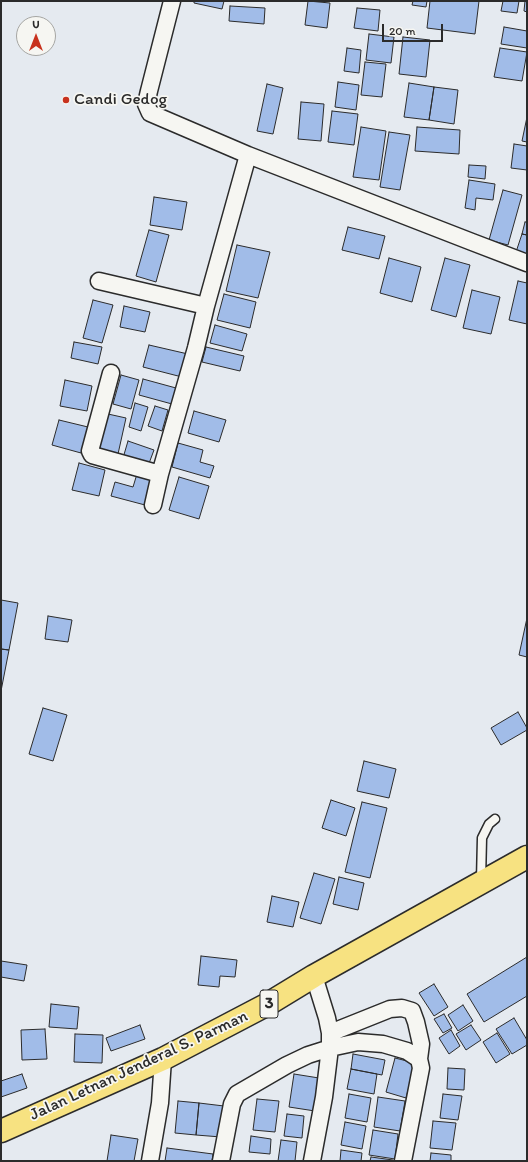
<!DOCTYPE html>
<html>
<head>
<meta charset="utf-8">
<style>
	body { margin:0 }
	#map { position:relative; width:528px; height:1162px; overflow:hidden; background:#e5eaf0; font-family:Itim,sans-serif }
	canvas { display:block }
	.frame { position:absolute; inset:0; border:2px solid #2b2b2b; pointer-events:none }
	.north { position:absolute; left:16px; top:16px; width:40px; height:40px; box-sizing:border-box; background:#f6f6f2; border:1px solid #a5a5a2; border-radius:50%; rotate:0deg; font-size:11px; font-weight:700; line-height:16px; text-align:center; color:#2b2b2b }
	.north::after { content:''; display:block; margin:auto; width:14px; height:18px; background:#c8321e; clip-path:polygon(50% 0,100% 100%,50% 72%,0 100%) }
	.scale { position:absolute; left:382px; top:24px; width:61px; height:18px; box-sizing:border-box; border:2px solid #2b2b2b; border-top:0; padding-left:5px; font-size:12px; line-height:14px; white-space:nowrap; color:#2b2b2b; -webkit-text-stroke:3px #f6f6f2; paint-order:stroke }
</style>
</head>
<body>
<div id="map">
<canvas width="528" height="1162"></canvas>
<div class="frame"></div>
<div class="north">U</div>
<div class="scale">20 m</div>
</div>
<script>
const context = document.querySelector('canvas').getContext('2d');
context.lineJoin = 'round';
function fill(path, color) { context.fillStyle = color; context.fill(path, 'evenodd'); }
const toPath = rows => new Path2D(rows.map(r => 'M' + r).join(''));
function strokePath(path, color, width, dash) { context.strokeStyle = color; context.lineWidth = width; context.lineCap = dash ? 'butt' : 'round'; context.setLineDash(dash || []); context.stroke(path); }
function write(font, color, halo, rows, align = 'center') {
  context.font = font + ' Itim,sans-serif'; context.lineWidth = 3.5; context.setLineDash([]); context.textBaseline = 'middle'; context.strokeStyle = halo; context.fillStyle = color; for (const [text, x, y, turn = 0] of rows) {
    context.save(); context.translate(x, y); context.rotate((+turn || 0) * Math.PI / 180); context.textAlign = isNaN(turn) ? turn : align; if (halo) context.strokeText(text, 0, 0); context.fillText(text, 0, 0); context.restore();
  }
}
const building = toPath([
	[194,1,224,1,222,9,194,3,194,1],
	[308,1,330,3,327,28,305,25,308,1],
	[413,1,427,1,426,7,412,5,413,1],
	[430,1,479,1,475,34,427,28,430,1],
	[503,1,519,1,517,13,501,11,503,1],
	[525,1,527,1,527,12,524,11,525,1],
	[230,6,265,8,264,24,229,21,230,6],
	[357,8,380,10,378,31,354,28,357,8],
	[504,27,527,31,527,48,501,44,504,27],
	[369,34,394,37,391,63,366,60,369,34],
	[403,37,430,40,426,77,399,74,403,37],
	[347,48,361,50,359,73,344,71,347,48],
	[500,48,527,52,522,81,494,77,500,48],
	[365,62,386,64,382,97,361,95,365,62],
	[338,82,359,85,356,110,335,107,338,82],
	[409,83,434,87,429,120,404,117,409,83],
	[267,84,283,88,273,134,257,131,267,84],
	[434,87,458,90,454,124,429,120,434,87],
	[301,102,324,104,321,141,298,139,301,102],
	[332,111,358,114,354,145,328,142,332,111],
	[527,117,527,142,522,141,527,117],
	[361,127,386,131,379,180,353,177,361,127],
	[417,127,460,130,459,154,415,151,417,127],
	[389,132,410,135,400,190,380,187,389,132],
	[514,144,527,146,527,170,511,168,514,144],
	[469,165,486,166,485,179,468,177,469,165],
	[469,180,495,184,493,200,476,198,475,210,465,208,469,180],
	[503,190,522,195,508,245,489,240,503,190],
	[154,197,187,202,182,230,150,225,154,197],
	[525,222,527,222,527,235,522,234,525,222],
	[348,227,385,236,379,259,342,250,348,227],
	[149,230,169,235,156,282,136,276,149,230],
	[522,234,527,235,527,255,516,252,522,234],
	[237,245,270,252,258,298,226,291,237,245],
	[389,258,421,267,412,302,380,293,389,258],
	[445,258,470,265,456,317,431,310,445,258],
	[518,281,527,283,527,324,509,320,518,281],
	[472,290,500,297,491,334,463,328,472,290],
	[224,294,256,302,250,328,217,320,224,294],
	[93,300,113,305,102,343,83,338,93,300],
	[124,306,150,312,145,332,120,327,124,306],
	[215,325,247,334,242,351,210,343,215,325],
	[74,342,102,347,98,364,71,358,74,342],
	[149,345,188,354,182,377,143,367,149,345],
	[206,347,244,356,240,371,202,362,206,347],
	[121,375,139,380,131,409,113,404,121,375],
	[143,379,176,388,172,404,139,395,143,379],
	[65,380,92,386,87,411,60,406,65,380],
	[135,403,148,407,141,431,129,427,135,403],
	[155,406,168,410,162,431,148,426,155,406],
	[194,411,226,420,219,442,188,433,194,411],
	[108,414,126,418,118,454,99,449,108,414],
	[59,420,88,427,81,453,52,445,59,420],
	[128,441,154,450,148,466,123,458,128,441],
	[178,443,203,450,200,462,214,466,210,478,172,467,178,443],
	[79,463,105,470,99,496,72,490,79,463],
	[137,474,152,478,145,505,111,496,115,482,133,487,137,474],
	[179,477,209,486,199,519,169,510,179,477],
	[1,600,18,603,9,650,1,649,1,600],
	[48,616,72,620,68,642,45,639,48,616],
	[527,618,527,657,519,655,527,618],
	[1,649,9,650,1,691,1,649],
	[43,708,67,715,53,761,29,754,43,708],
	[518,712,527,728,527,730,501,745,491,728,518,712],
	[364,761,396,769,389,798,357,791,364,761],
	[331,800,355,808,346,836,322,828,331,800],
	[362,802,387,808,370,878,345,872,362,802],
	[314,873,335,879,321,924,300,918,314,873],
	[339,877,364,883,358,910,333,904,339,877],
	[272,896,299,902,293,927,267,922,272,896],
	[201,956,237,960,235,977,220,976,219,987,198,985,201,956],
	[527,957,527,996,484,1022,467,994,527,957],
	[1,961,27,965,24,981,1,977,1,961],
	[434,984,448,1007,434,1016,419,993,434,984],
	[51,1004,79,1007,77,1029,49,1027,51,1004],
	[463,1005,473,1021,458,1031,448,1015,463,1005],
	[444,1014,452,1028,443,1033,434,1019,444,1014],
	[514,1018,527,1040,527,1045,512,1054,496,1029,514,1018],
	[140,1025,145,1039,111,1051,106,1038,140,1025],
	[471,1025,481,1040,466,1050,456,1034,471,1025],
	[45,1029,47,1059,22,1060,21,1030,45,1029],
	[451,1030,460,1046,449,1054,439,1038,451,1030],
	[497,1033,510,1054,496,1063,483,1042,497,1033],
	[75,1034,103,1035,102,1063,74,1062,75,1034],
	[353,1054,385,1060,382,1075,351,1069,353,1054],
	[395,1058,415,1063,406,1098,386,1092,395,1058],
	[448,1068,465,1069,464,1090,447,1089,448,1068],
	[351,1069,377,1074,374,1094,347,1089,351,1069],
	[22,1074,27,1088,1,1097,1,1081,22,1074],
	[294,1074,319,1078,315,1111,289,1107,294,1074],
	[349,1094,371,1098,367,1122,345,1118,349,1094],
	[443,1094,462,1096,458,1120,440,1118,443,1094],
	[378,1097,405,1101,400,1131,374,1127,378,1097],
	[257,1099,279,1101,275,1132,253,1130,257,1099],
	[178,1101,199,1103,196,1135,175,1133,178,1101],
	[199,1103,224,1106,221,1137,196,1135,199,1103],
	[287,1114,304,1116,302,1138,284,1136,287,1114],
	[433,1121,456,1123,452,1150,430,1148,433,1121],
	[345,1122,366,1126,362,1149,341,1145,345,1122],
	[373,1130,398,1134,395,1159,369,1155,373,1130],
	[111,1135,138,1139,134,1161,107,1161,111,1135],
	[251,1136,271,1139,270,1154,249,1152,251,1136],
	[281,1140,297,1142,295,1161,278,1161,281,1140],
	[167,1148,213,1154,212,1161,165,1161,167,1148],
	[341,1150,362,1153,361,1161,340,1161,341,1150],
	[431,1153,451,1155,451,1161,430,1161,431,1153],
	[371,1157,393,1160,393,1161,370,1161,371,1157]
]);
fill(building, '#a1bce8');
strokePath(building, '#2b2b2b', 1);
const lane = toPath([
	[481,880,482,838,489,824,495,819]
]);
const street = toPath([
	[172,1,149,91,146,104,150,113,248,155,472,242,527,263],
	[99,281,206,306],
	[111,373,90,451,92,455,160,474],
	[153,505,160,474,196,348,206,306,248,155],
	[330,1033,390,1009,402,1008,412,1011,416,1022,421,1044,419,1059],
	[150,1161,160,1103,163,1059],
	[221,1161,232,1104,237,1094,287,1065,308,1055,330,1048,358,1042,383,1044,407,1051,419,1059,421,1068,403,1161],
	[312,1161,324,1097,330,1048,330,1033,327,1018,314,976]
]);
const highway = toPath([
	[1,1131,163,1059,268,1004,314,976,527,857]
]);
strokePath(lane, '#2b2b2b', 11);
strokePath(street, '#2b2b2b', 19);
strokePath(highway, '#2b2b2b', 25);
strokePath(lane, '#f6f6f2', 8);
strokePath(street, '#f6f6f2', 16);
strokePath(highway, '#f7e281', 22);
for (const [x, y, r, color] of [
	[66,100,4,"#c8321e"]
]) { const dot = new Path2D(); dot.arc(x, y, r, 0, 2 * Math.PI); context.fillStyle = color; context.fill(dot); strokePath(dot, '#f6f6f2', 1.5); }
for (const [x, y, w] of [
	[269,1004,18]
]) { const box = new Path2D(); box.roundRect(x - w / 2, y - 14, w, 28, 3); context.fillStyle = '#f6f6f2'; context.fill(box); strokePath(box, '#2b2b2b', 1); }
write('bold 16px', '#2b2b2b', null, [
	["3",269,1004]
]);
write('17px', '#2b2b2b', '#f6f6f2', [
	["Candi Gedog",74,100]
], 'left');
write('17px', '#2b2b2b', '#f6f6f2', [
	["Jalan Letnan Jenderal S. Parman",139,1066,-25]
]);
</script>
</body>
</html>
